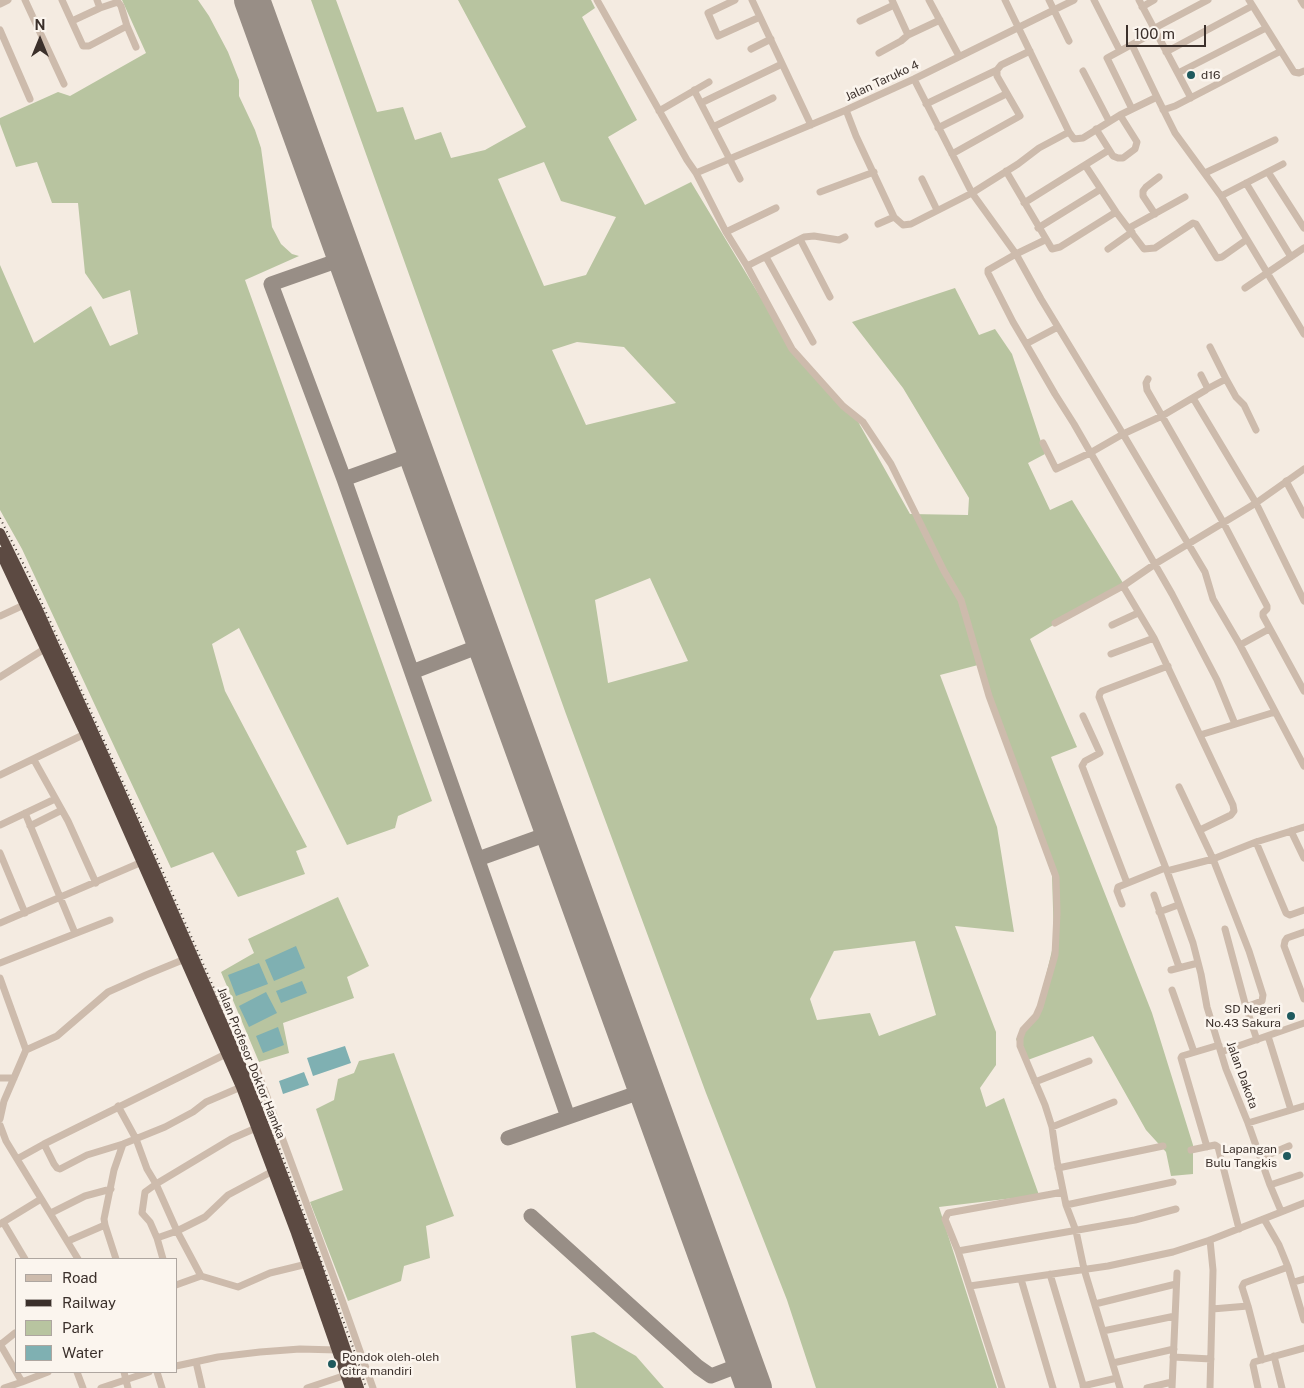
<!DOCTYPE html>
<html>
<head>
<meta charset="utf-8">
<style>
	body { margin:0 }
	#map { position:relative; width:1304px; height:1388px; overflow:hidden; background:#f4ebe1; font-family:"Public Sans",sans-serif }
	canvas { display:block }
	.legend { position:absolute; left:15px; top:1258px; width:162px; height:115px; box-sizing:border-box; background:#fbf5ee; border:1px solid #aea6a0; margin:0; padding:6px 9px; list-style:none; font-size:15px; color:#3b302b }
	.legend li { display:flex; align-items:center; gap:10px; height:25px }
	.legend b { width:25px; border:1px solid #aea6a0 }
	.north { position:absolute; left:15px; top:15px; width:50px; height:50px; -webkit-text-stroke:4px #fbf5ee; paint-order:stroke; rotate:0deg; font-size:14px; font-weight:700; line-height:20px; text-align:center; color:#3b302b }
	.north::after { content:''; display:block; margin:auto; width:18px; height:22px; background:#3b302b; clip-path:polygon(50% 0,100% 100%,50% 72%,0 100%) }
	.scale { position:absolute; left:1126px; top:25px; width:80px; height:22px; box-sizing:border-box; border:2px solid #3b302b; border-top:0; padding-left:6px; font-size:15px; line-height:18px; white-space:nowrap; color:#3b302b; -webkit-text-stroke:4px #fbf5ee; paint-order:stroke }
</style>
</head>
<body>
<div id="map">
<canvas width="1304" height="1388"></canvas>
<ul class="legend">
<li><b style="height:6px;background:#cdbbac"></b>Road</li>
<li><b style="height:6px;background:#3b302b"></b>Railway</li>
<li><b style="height:14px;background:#b8c4a0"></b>Park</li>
<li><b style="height:14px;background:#7fb0b2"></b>Water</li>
</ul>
<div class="north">N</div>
<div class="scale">100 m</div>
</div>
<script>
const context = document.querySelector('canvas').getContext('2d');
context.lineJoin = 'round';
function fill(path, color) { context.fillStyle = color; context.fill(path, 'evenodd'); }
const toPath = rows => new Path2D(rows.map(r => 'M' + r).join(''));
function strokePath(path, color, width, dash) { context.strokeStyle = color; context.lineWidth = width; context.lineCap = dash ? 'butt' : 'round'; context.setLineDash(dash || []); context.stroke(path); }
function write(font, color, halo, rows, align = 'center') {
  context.font = font + ' "Public Sans",sans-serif'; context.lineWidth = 5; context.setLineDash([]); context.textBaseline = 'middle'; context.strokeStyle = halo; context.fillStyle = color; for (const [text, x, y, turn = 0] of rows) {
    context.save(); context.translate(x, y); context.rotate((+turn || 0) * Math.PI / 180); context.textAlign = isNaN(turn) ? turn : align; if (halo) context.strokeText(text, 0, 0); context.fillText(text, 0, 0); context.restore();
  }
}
fill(toPath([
	[122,0,198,0,209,16,228,52,239,80,239,96,255,130,261,148,272,227,281,244,292,254,299,256,245,280,432,801,398,816,395,828,347,845,239,628,212,644,225,691,307,847,296,851,305,874,238,897,213,852,171,868,22,549,0,510,0,265,34,343,91,306,110,346,138,334,130,290,103,299,85,273,78,203,52,203,37,162,16,167,0,124,0,118,58,92,70,96,146,53],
	[311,0,336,0,377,112,403,107,415,140,441,132,451,158,485,150,526,127,458,0,591,0,595,8,582,17,637,120,608,137,645,205,691,182,796,356,856,418,910,514,968,515,969,498,903,388,852,322,955,288,979,335,995,329,1012,354,1045,454,1028,463,1050,510,1072,500,1123,583,1030,639,1077,747,1051,757,1152,1013,1193,1145,1193,1174,1171,1176,1166,1152,1146,1130,1093,1036,1025,1061,1016,1039,1038,1009,1054,942,1052,875,978,665,940,675,997,827,1014,932,955,926,996,1032,996,1065,980,1088,986,1107,1004,1098,1039,1195,939,1207,997,1388,816,1388,787,1300,706,1093,566,714],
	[544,162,561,201,616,217,586,275,544,286,498,179],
	[577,342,624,347,676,403,586,425,552,350],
	[650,578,688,661,608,683,595,600],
	[915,941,936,1015,879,1036,870,1013,817,1020,810,999,834,951],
	[338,897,369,966,347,977,354,998,283,1023,289,1053,259,1062,221,972,254,953,248,939],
	[394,1053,454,1216,426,1226,430,1258,404,1266,401,1281,348,1301,310,1202,343,1190,316,1109,334,1100,338,1079,354,1073,359,1061],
	[594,1332,636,1356,664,1388,576,1388,571,1336]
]), '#b8c4a0');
fill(toPath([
	[296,946,305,968,274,981,265,960],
	[259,963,268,984,236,996,228,975],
	[302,981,307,993,281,1003,276,991],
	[266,992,277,1013,249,1027,239,1006],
	[278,1027,284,1045,263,1053,256,1036],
	[345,1046,351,1063,313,1076,307,1058],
	[304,1072,309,1085,283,1094,279,1081]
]), '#7fb0b2');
strokePath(toPath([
	[345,258,271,284,344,479,568,1117],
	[344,479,416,453],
	[412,672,485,644],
	[478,859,553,832],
	[508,1138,646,1090],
	[531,1216,698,1367,711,1376,745,1363]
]), '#988e86', 15);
strokePath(toPath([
	[252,0,754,1388]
]), '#988e86', 36);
strokePath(toPath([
	[25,0,64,84],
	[62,0,83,46,89,46,127,26,136,47],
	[97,0,100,8],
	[597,0,687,160,696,173,726,232,747,266,792,349,843,406,863,422,891,464,944,571,961,600,989,696,1056,877,1057,913,1055,955,1040,1007,1036,1016,1023,1030,1020,1038,1020,1046,1045,1105,1052,1127,1057,1161,1066,1205,1076,1231,1084,1269,1120,1388],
	[735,0,708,13,718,36,760,17],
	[752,0,811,125],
	[892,0,908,35],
	[929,0,959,56],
	[1005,0,1069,132,1074,139,1083,138,1120,115,1157,97,1175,133,1221,196,1304,334],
	[1049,0,1069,41],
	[1094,0,1120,51],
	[1139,0,1191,98],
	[1249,0,1294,72,1299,73,1304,71],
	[1301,0,1304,5],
	[0,4,8,0],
	[1142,7,1154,0],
	[72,21,100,8,118,2,121,6,127,26],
	[860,21,894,5],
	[1153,29,1208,0],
	[0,30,30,99],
	[1132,45,1157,97],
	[751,49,771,39],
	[1166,52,1252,6],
	[879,53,901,41,908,35,940,20],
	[1083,71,1109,121],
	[1178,73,1266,28],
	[914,79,972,193,1016,254,1041,299,1123,434,1162,416,1206,390,1207,387,1201,375],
	[694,90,740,179],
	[701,103,782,64],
	[926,104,997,70],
	[1132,109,1107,58,1155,32],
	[846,110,856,136,894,217,903,225,911,224,972,193,1018,164,1039,148,1069,132],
	[1163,110,1175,106,1281,51],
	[659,111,709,82],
	[713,127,773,98],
	[938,128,1006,94],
	[1096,129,1113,156,1118,158,1123,158,1135,149,1137,142,1120,115],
	[952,154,1020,116,997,76,997,70,1001,65,1030,51],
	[1085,165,1116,212,1144,249,1155,248,1193,223,1196,224,1217,258,1222,257,1246,240],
	[1006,171,1052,249,1060,247,1116,212],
	[1268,172,1304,228],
	[696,173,846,110,914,79,1074,0],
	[1205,173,1275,140],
	[922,179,937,210],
	[1246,183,1291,257],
	[820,192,874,172],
	[1221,196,1283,164],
	[1024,203,1109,150],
	[1155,214,1143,196,1143,191,1146,187,1159,177],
	[878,224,894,217],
	[1038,228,1101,189],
	[1129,228,1185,197],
	[726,232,776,208],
	[800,239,830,297],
	[1108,249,1132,232],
	[766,257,813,342],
	[747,266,804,237,814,236,839,240,845,237],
	[1245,288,1304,248],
	[1058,327,1026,344,1055,394,1074,424,1172,594,1217,680,1235,724],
	[1026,344,1013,322,988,273,988,270,1016,254,1045,240],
	[1210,347,1226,379,1236,397,1244,405,1256,430],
	[1148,379,1146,383,1147,390,1223,522,1267,606,1267,609,1263,613,1263,616,1304,691],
	[1207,389,1226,379],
	[1193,398,1256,503,1304,601],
	[1043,443,1056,469,1090,453,1123,434,1205,572,1213,599,1240,645,1304,766],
	[1286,481,1304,515],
	[1123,586,1154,638,1233,805,1234,811,1231,815,1200,830],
	[0,616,26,604],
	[1055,623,1123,586,1155,564,1256,503,1304,469],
	[1112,625,1138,613],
	[1240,645,1269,629],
	[1111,654,1154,638],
	[1168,666,1102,691,1100,693,1099,697,1167,871,1193,943,1201,974,1207,1007,1226,1069,1248,1123,1270,1185,1281,1211],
	[0,677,46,648],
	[1083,716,1100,753,1085,761,1082,766,1127,883],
	[1200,735,1275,712],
	[34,760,68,821,96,883],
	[0,775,85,734],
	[1179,787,1213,859,1249,951,1263,995,1262,1001,1246,1007],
	[25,813,75,933],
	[0,825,55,799],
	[30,826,62,810],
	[1291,831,1304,858],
	[1256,842,1286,913,1290,915,1304,910],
	[0,853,25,913],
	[1167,871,1213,859,1256,842,1304,827],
	[1154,895,1179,967],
	[1122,904,1117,891,1118,887,1165,868],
	[1159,912,1178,905],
	[0,923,142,862],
	[1225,929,1246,1007,1257,1040],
	[1304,932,1287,938,1285,941,1284,946,1304,999],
	[0,963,110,920],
	[1171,970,1198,963],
	[0,978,26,1050],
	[1172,990,1194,1052],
	[1268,1036,1291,1110],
	[1221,1052,1304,1023],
	[256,1067,342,1300,373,1388],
	[0,1078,14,1078],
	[1035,1082,1089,1061],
	[118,1106,136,1139,147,1169,156,1184,145,1192,142,1213,150,1222,157,1238],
	[0,1119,4,1101,26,1050,57,1036,108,992,146,975,185,959],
	[1248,1123,1304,1106],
	[0,1125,6,1141,78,1259],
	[1052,1127,1114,1102],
	[256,1128,231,1139,156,1184,177,1231,205,1217,228,1195,273,1171],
	[44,1144,54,1164,57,1168,60,1169,87,1155,123,1144,165,1127,193,1112,206,1102,241,1087],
	[1207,1147,1181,1058,1182,1056,1219,1045],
	[1191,1150,1215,1145,1218,1147,1239,1229],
	[1261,1158,1289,1146],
	[17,1159,44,1144,226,1054],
	[1058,1168,1163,1146],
	[1270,1185,1300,1175],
	[1066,1205,1173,1182],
	[51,1213,85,1196,111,1189],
	[1264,1219,1279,1245,1288,1267,1304,1320],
	[3,1222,25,1259],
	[0,1224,41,1199],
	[68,1241,105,1225],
	[958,1251,945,1219,948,1213,1063,1192],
	[116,1259,105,1225,104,1219,114,1170,123,1144],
	[163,1259,157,1238,177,1231,201,1276],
	[1050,1274,1084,1388],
	[1021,1279,1053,1388],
	[1294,1282,1304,1279],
	[176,1285,201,1276,238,1287,270,1273,307,1264],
	[970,1286,1108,1266,1173,1252,1210,1240,1304,1203],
	[1095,1304,1176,1284],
	[1248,1306,1242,1287,1244,1283,1288,1267],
	[1212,1309,1248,1306,1262,1360],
	[1103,1331,1175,1316],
	[0,1344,22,1382,4,1388],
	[0,1345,15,1333],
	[1274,1356,1282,1388],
	[1173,1357,1211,1359],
	[196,1362,202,1388],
	[1113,1363,1174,1349],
	[176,1366,218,1357,260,1352,300,1349,337,1350],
	[77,1372,83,1388],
	[124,1372,128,1388],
	[157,1372,162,1388],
	[22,1382,48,1372],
	[1083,1386,1117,1378],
	[101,1388,149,1372],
	[307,1388,346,1375],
	[1002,1388,958,1251,1135,1220,1176,1209],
	[1147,1388,1172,1382],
	[1172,1388,1177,1273],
	[1210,1388,1213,1270,1210,1240],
	[1258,1388,1253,1365,1254,1362,1304,1348]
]), '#cdbbac', 7);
strokePath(toPath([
	[0,533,38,610,117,784,241,1065,317,1265,359,1388],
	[0,552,85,734,241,1087,296,1233,350,1388]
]), '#5c4a42', 10);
strokePath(toPath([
	[0,518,31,579,144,829,245,1059,288,1171,358,1361,366,1388]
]), '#3b302b', 2, [1, 4]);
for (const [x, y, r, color] of [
	[1191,75,5,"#1f5a5e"],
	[1291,1016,5,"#1f5a5e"],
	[1287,1156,5,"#1f5a5e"],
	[332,1364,5,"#1f5a5e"]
]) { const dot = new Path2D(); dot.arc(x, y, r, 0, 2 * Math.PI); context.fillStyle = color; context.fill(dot); strokePath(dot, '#fbf5ee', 2); }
write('12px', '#3b302b', '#fbf5ee', [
	["d16",1201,75],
	["SD Negeri",1281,1009,"right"],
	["No.43 Sakura",1281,1023,"right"],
	["Lapangan",1277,1149,"right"],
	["Bulu Tangkis",1277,1163,"right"],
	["Pondok oleh-oleh",342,1357],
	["citra mandiri",342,1371]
], 'left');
write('12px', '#3b302b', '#fbf5ee', [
	["Jalan Taruko 4",882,81,-25],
	["Jalan Profesor Doktor Hamka",251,1063,68],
	["Jalan Dakota",1242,1075,70]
]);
</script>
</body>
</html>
